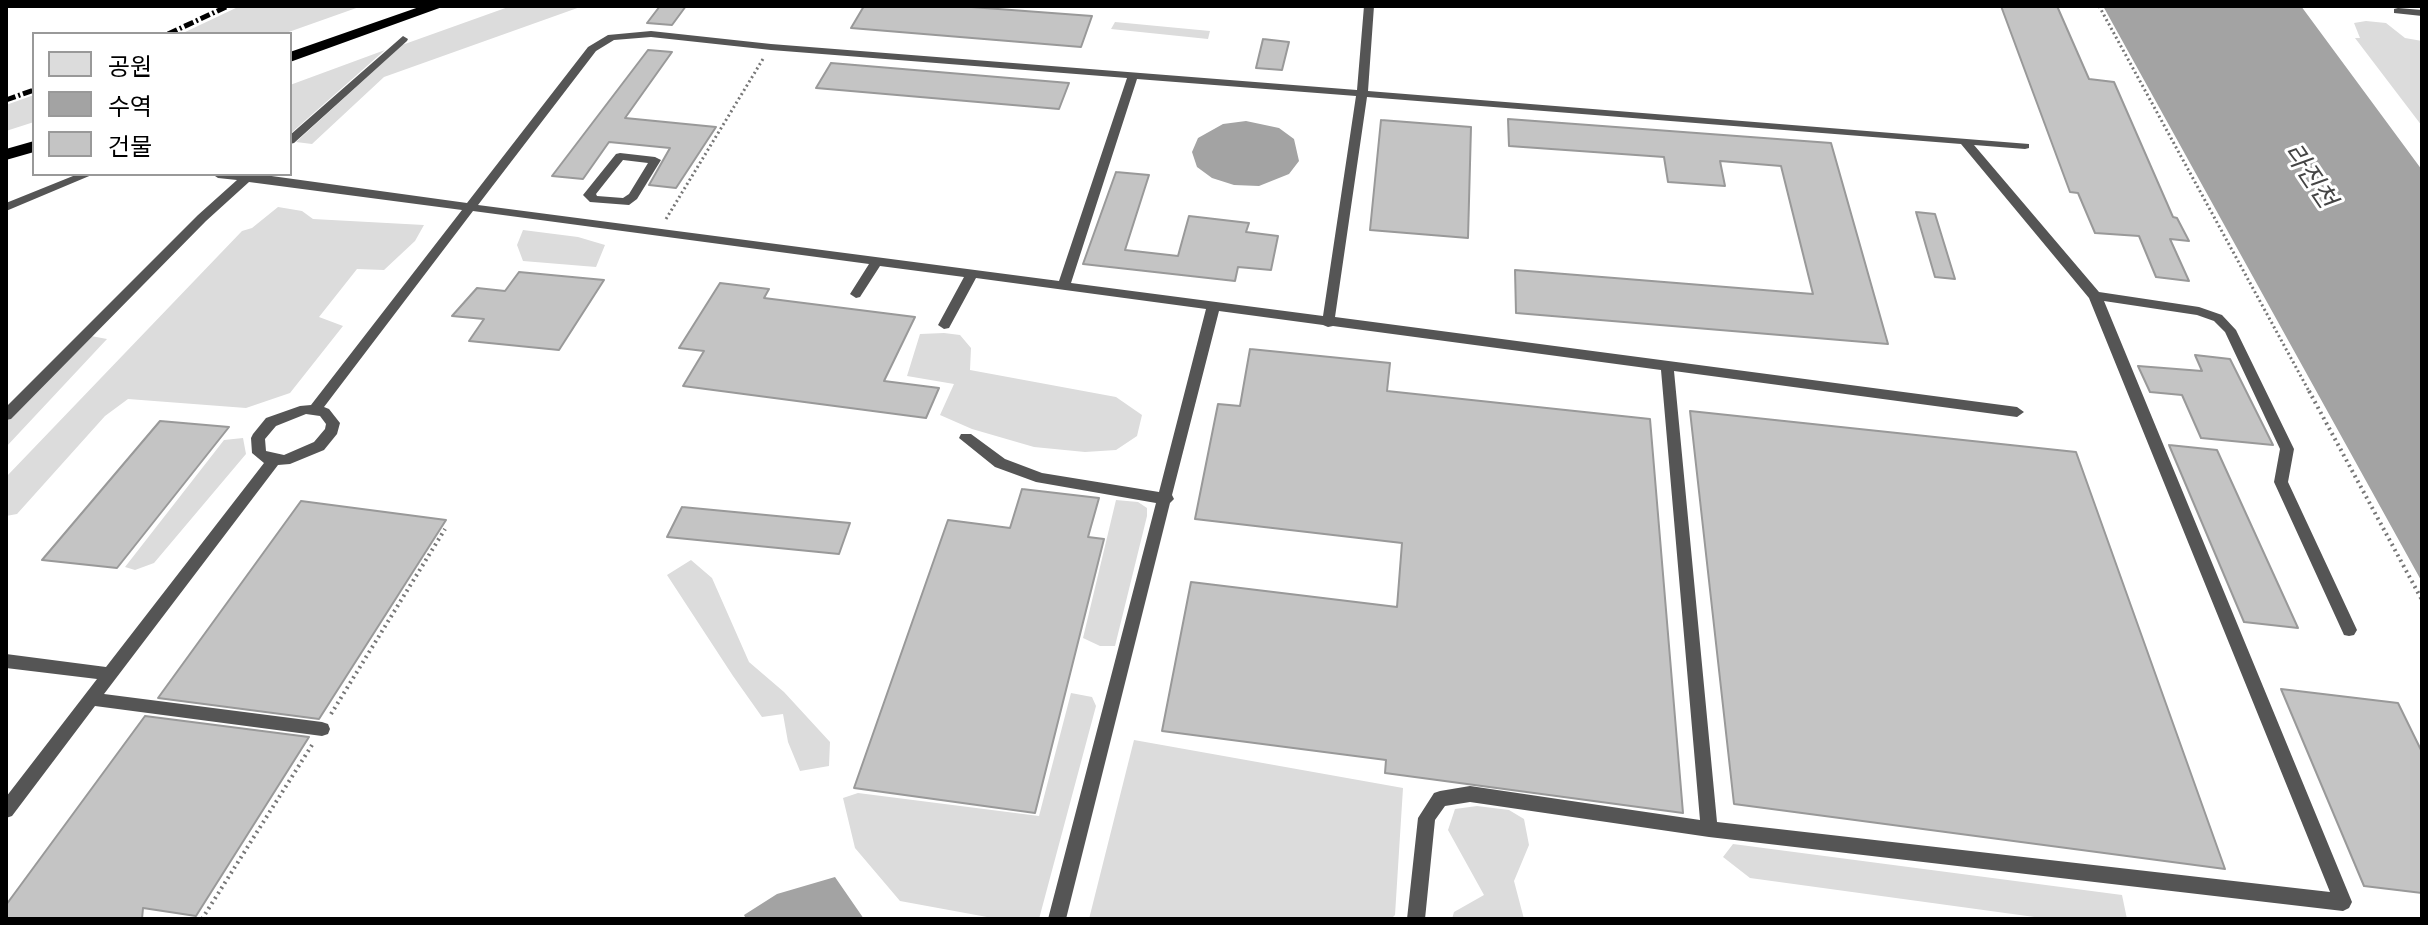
<!DOCTYPE html>
<html>
<head>
<meta charset="utf-8">
<style>
	body { margin:0 }
	#map { position:relative; width:2428px; height:925px; overflow:hidden; background:#fff; font-family:"PT Sans","Noto Sans KR",sans-serif }
	canvas { display:block }
	.frame { position:absolute; inset:0; border:8px solid #000; pointer-events:none }
	.legend { position:absolute; left:32px; top:32px; width:260px; height:144px; box-sizing:border-box; background:#fff; border:2px solid #999; margin:0; padding:10px 14px; list-style:none; font-size:24px; color:#000 }
	.legend li { display:flex; align-items:center; gap:16px; height:40px }
	.legend b { width:40px; border:2px solid #999 }
</style>
</head>
<body>
<div id="map">
<canvas width="2428" height="925"></canvas>
<div class="frame"></div>
<ul class="legend">
<li><b style="height:22px;background:#dcdcdc"></b>공원</li>
<li><b style="height:22px;background:#a3a3a3"></b>수역</li>
<li><b style="height:22px;background:#c4c4c4"></b>건물</li>
</ul>
</div>
<script>
const context = document.querySelector('canvas').getContext('2d');
context.lineJoin = 'round';
function fill(path, color) { context.fillStyle = color; context.fill(path, 'evenodd'); }
const toPath = rows => new Path2D(rows.map(r => 'M' + r).join(''));
function strokePath(path, color, width, dash) { context.strokeStyle = color; context.lineWidth = width; context.lineCap = dash ? 'butt' : 'round'; context.setLineDash(dash || []); context.stroke(path); }
function write(font, color, halo, rows, align = 'center') {
  context.font = font + ' "PT Sans","Noto Sans KR",sans-serif'; context.lineWidth = 6; context.setLineDash([]); context.textBaseline = 'middle'; context.strokeStyle = halo; context.fillStyle = color; for (const [text, x, y, turn = 0] of rows) {
    context.save(); context.translate(x, y); context.rotate((+turn || 0) * Math.PI / 180); context.textAlign = isNaN(turn) ? turn : align; if (halo) context.strokeText(text, 0, 0); context.fillText(text, 0, 0); context.restore();
  }
}
fill(toPath([
	[240,6,362,6,283,34,181,34],
	[511,6,583,6,384,77,312,144,296,142,402,45],
	[2366,21,2386,23,2405,38,2422,41,2422,126,2355,38,2360,38,2354,23],
	[1115,22,1210,31,1208,39,1111,29],
	[385,50,290,134,290,85],
	[34,95,34,122,6,131,6,105],
	[278,207,302,211,313,219,424,225,415,241,384,270,357,269,319,317,343,326,290,393,246,408,128,399,105,416,17,514,6,516,6,477,242,231,252,228],
	[523,230,578,237,605,245,596,267,523,261,517,245],
	[944,333,960,335,971,348,970,370,1116,397,1142,415,1137,436,1116,450,1085,452,1034,447,972,429,940,415,954,384,907,376,920,334],
	[91,336,107,339,6,447,6,421],
	[243,438,246,454,154,563,135,570,125,567,224,440],
	[1116,500,1138,502,1147,508,1147,516,1115,646,1100,646,1083,638],
	[691,560,712,578,749,662,784,692,830,742,829,766,800,771,788,742,783,714,762,717,733,676,667,575],
	[1071,693,1092,697,1096,706,1039,919,998,919,900,901,855,848,843,798,858,793,1039,816],
	[1134,740,1403,788,1395,915,1391,919,1089,919],
	[1477,806,1509,810,1524,819,1529,845,1514,881,1524,919,1452,919,1454,912,1484,895,1448,830,1455,809],
	[1733,844,2122,895,2127,919,2049,919,1750,878,1723,857]
]), '#dcdcdc');
fill(toPath([
	[2103,6,2301,6,2422,170,2422,582],
	[1246,121,1279,128,1294,139,1299,161,1289,174,1259,186,1234,185,1212,178,1197,167,1192,152,1198,138,1223,124],
	[835,877,864,919,746,919,744,915,777,894]
]), '#a3a3a3');
const building = toPath([
	[660,6,686,6,672,25,647,23,660,6],
	[864,6,958,6,1092,16,1081,47,851,28,864,6],
	[2001,6,2057,6,2089,79,2114,82,2173,217,2177,218,2189,241,2170,239,2189,281,2156,277,2139,236,2095,233,2078,193,2070,192,2001,6],
	[1263,39,1289,42,1282,70,1256,68,1263,39],
	[648,50,672,52,625,118,716,127,676,188,649,185,670,148,609,142,583,179,552,176,648,50],
	[831,63,1069,83,1059,109,816,88,831,63],
	[1508,119,1831,143,1888,344,1516,313,1515,270,1813,294,1781,166,1720,161,1725,186,1668,182,1664,157,1509,146,1508,119],
	[1381,120,1471,127,1468,238,1370,230,1381,120],
	[1116,172,1149,175,1125,250,1178,256,1189,216,1249,223,1246,232,1278,236,1271,270,1238,267,1235,281,1083,264,1116,172],
	[1916,212,1935,214,1955,279,1935,277,1916,212],
	[519,272,604,280,559,350,469,341,484,319,452,316,477,288,505,291,519,272],
	[720,283,769,289,764,298,915,317,884,381,939,388,926,418,683,386,704,351,679,348,720,283],
	[1250,349,1390,363,1387,391,1650,419,1683,813,1385,773,1386,760,1162,731,1191,582,1397,607,1402,543,1195,519,1218,404,1240,406,1250,349],
	[2195,355,2230,359,2273,445,2201,438,2182,395,2150,392,2138,366,2202,371,2195,355],
	[1690,411,2076,452,2225,869,1734,804,1690,411],
	[160,421,229,427,117,568,42,560,160,421],
	[2169,445,2217,450,2298,628,2244,622,2169,445],
	[1022,489,1099,498,1088,537,1104,539,1035,813,854,788,948,520,1010,528,1022,489],
	[301,501,446,520,319,719,158,698,301,501],
	[682,507,850,523,839,554,667,537,682,507],
	[2281,689,2398,703,2422,752,2422,893,2364,886,2281,689],
	[145,716,309,737,196,916,143,908,142,919,6,919,6,905,145,716]
]);
fill(building, '#c4c4c4');
strokePath(building, '#999', 2);
strokePath(toPath([
	[2099,6,2310,393],
	[666,219,763,59]
]), '#777', 3, [2, 3]);
strokePath(toPath([
	[2309,391,2422,600],
	[331,714,445,529],
	[202,919,312,745]
]), '#777', 4, [2, 4]);
fill(toPath([
	[1364,6,1374,6,1368,91,2029,144,2029,148,2025,149,1974,145,2099,292,2199,307,2222,315,2236,330,2294,449,2288,482,2357,630,2354,635,2349,636,2344,635,2274,482,2280,449,2225,332,2214,321,2197,315,2104,301,2352,902,2349,908,2343,911,1709,837,1470,802,1445,806,1435,820,1425,919,1407,919,1418,818,1434,793,1440,791,1470,786,1700,820,1661,370,1333,326,1328,327,1323,325,1219,311,1172,495,1174,499,1170,503,1066,919,1048,919,1156,503,1036,482,995,467,959,438,961,434,971,434,1005,459,1042,473,1159,492,1206,309,976,278,949,328,944,329,938,325,964,277,880,266,860,297,856,298,850,294,869,264,473,211,324,407,329,409,340,423,337,434,324,450,290,464,278,465,104,694,322,722,328,724,330,729,328,734,322,736,95,706,12,816,6,818,6,797,97,679,6,668,6,654,106,667,264,463,252,453,251,438,253,434,266,418,300,406,311,405,462,210,249,182,206,221,11,419,6,420,6,407,198,215,237,180,218,178,212,174,257,174,467,203,588,47,608,35,651,31,771,44,1357,90,1364,6],
	[651,37,771,50,1127,78,1059,281,478,205,596,51,614,40,651,37],
	[1137,79,1356,96,1323,316,1071,283,1137,79],
	[1367,97,1961,144,2089,298,2330,892,1717,822,1674,371,2017,417,2024,412,2017,407,1335,317,1367,97],
	[306,414,320,416,326,424,325,429,314,442,284,455,266,451,265,439,276,426,306,414],
	[2398,8,2422,10,2422,16,2394,13,2394,9,2398,8],
	[403,36,408,39,407,41,294,143,290,144,290,135,403,36],
	[620,153,655,157,661,160,637,199,629,205,590,202,583,195,616,154,620,153],
	[623,160,648,163,629,194,623,198,597,196,596,194,623,160],
	[78,174,94,174,6,211,6,203,78,174]
]), '#555');
fill(toPath([
	[422,6,445,6,290,62,290,52,422,6],
	[34,141,34,152,6,160,6,149,34,141]
]), '#000');
strokePath(toPath([
	[168,34,228,6],
	[6,100,34,90]
]), '#000', 5, [10, 3, 2, 3]);
write('italic 26px', '#444', '#fff', [
	["라진천",2309,176,56]
]);
</script>
</body>
</html>
